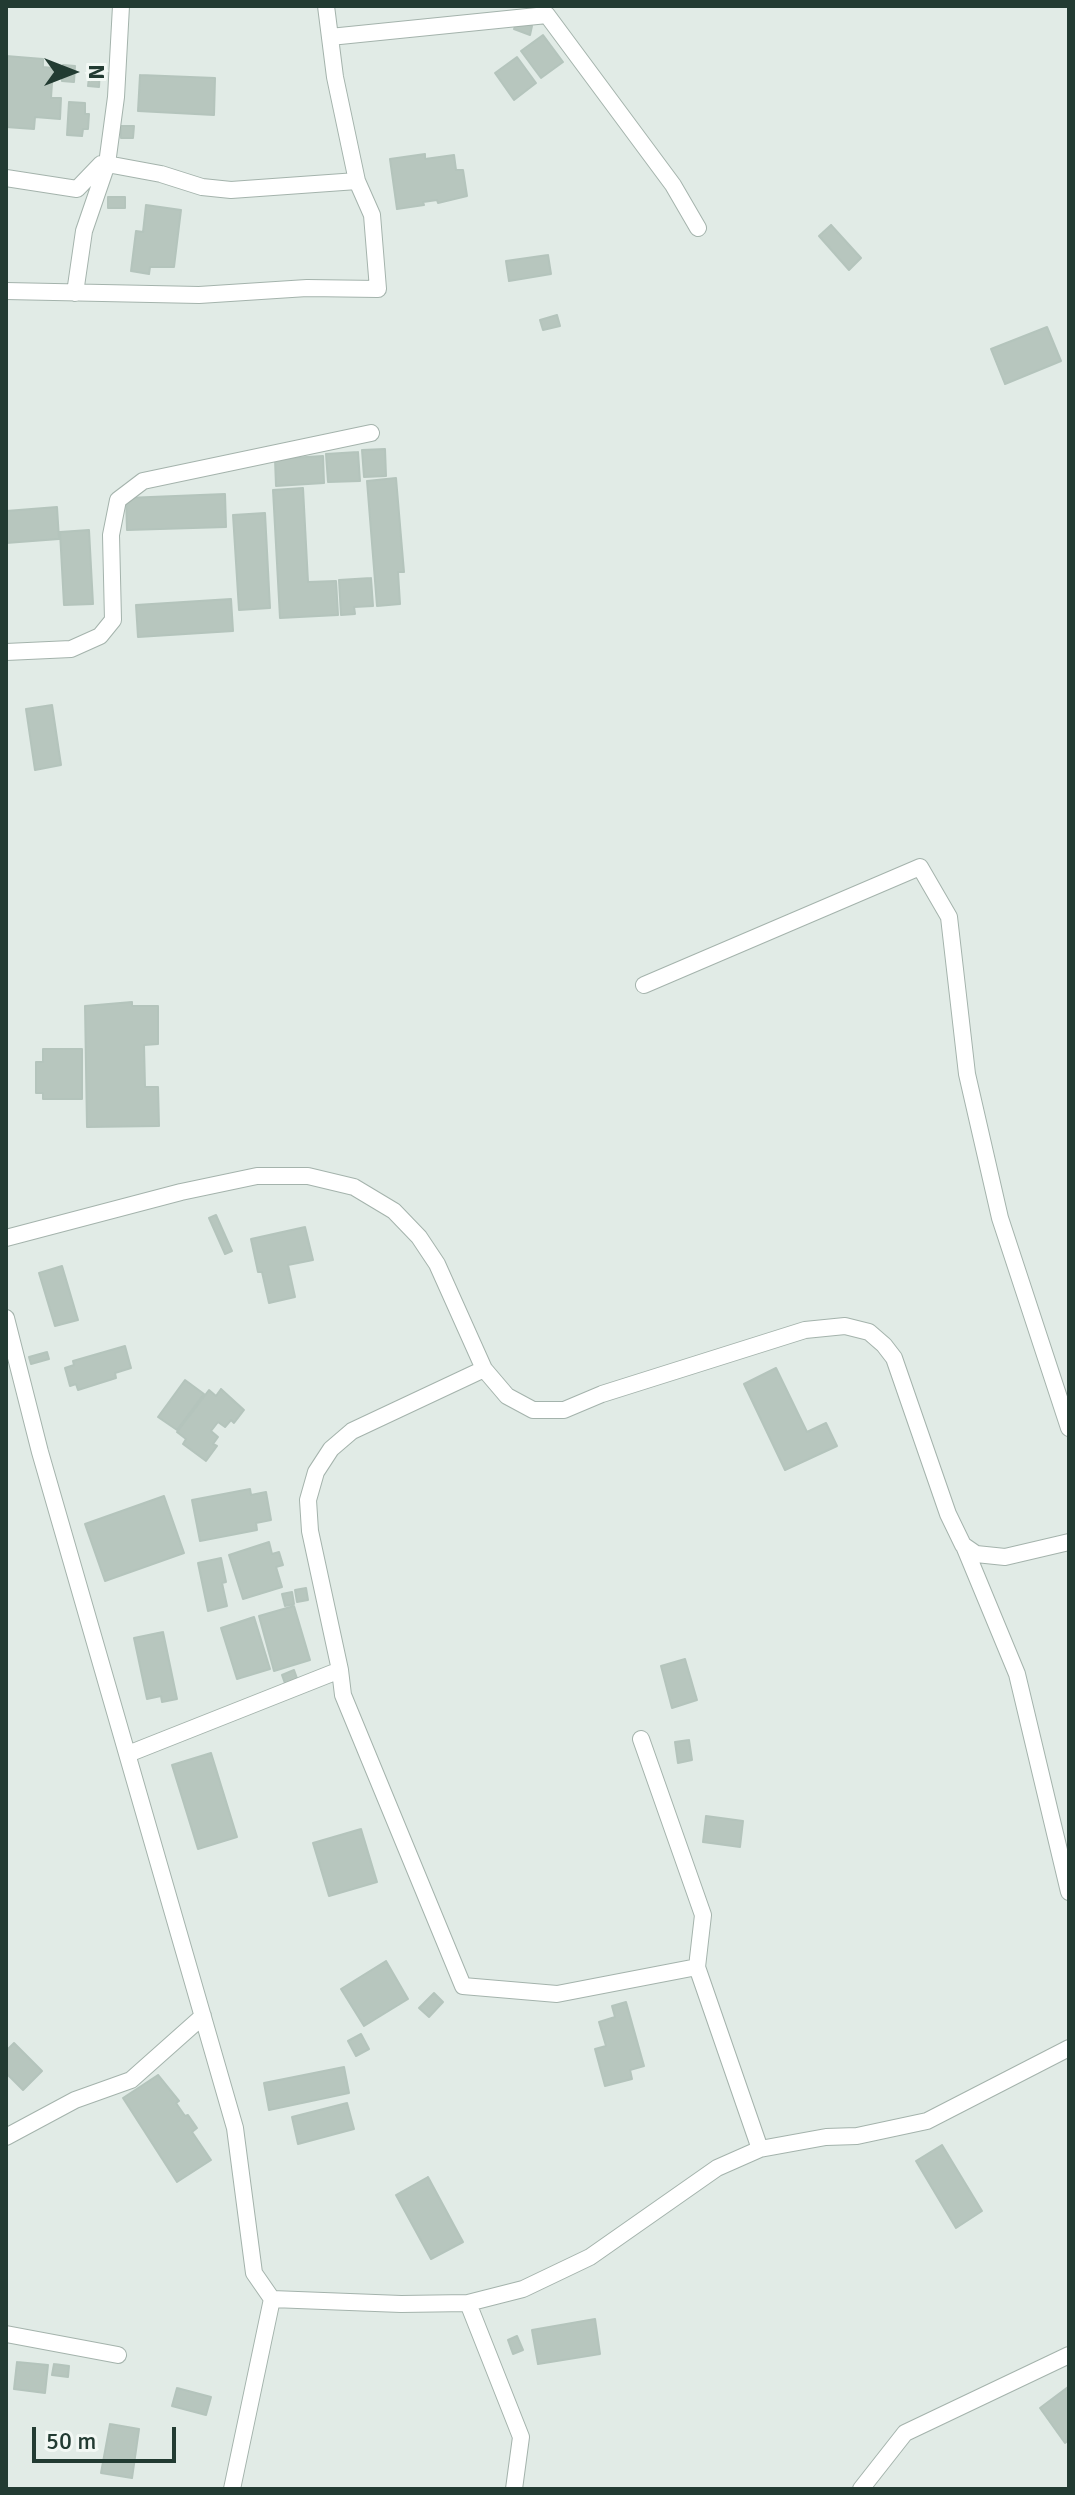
<!DOCTYPE html>
<html>
<head>
<meta charset="utf-8">
<style>
	body { margin:0 }
	#map { position:relative; width:1075px; height:2495px; overflow:hidden; background:#e1ebe6; font-family:Signika,sans-serif }
	canvas { display:block }
	.frame { position:absolute; inset:0; border:8px solid #223b32; pointer-events:none }
	.north { position:absolute; left:32px; top:32px; width:80px; height:80px; -webkit-text-stroke:6px #f2f8f4; paint-order:stroke; rotate:90deg; font-size:22px; font-weight:700; line-height:32px; text-align:center; color:#223b32 }
	.north::after { content:''; display:block; margin:auto; width:28px; height:36px; background:#223b32; clip-path:polygon(50% 0,100% 100%,50% 72%,0 100%) }
	.scale { position:absolute; left:32px; top:2427px; width:144px; height:36px; box-sizing:border-box; border:4px solid #223b32; border-top:0; padding-left:10px; font-size:24px; line-height:28px; white-space:nowrap; color:#223b32; -webkit-text-stroke:6px #f2f8f4; paint-order:stroke }
</style>
</head>
<body>
<div id="map">
<canvas width="1075" height="2495"></canvas>
<div class="frame"></div>
<div class="north">N</div>
<div class="scale">50 m</div>
</div>
<script>
const context = document.querySelector('canvas').getContext('2d');
context.lineJoin = 'round';
function fill(path, color) { context.fillStyle = color; context.fill(path, 'evenodd'); }
const toPath = rows => new Path2D(rows.map(r => 'M' + r).join(''));
function strokePath(path, color, width, dash) { context.strokeStyle = color; context.lineWidth = width; context.lineCap = dash ? 'butt' : 'round'; context.setLineDash(dash || []); context.stroke(path); }
const building = toPath([
	[517,21,532,26,530,35,514,29,517,21],
	[543,35,563,62,541,78,521,51,543,35],
	[6,56,43,59,43,67,53,68,51,98,61,98,60,119,35,117,34,129,6,127,6,56],
	[517,57,536,83,514,100,495,73,517,57],
	[63,65,75,66,74,82,62,81,63,65],
	[90,68,100,69,99,87,88,86,90,68],
	[140,75,215,78,214,115,138,111,140,75],
	[69,102,85,103,85,114,89,114,88,129,83,129,82,136,67,135,69,102],
	[121,126,134,126,133,138,121,138,121,126],
	[425,154,425,159,454,155,456,170,463,170,467,196,438,203,437,200,423,202,424,205,397,209,390,159,425,154],
	[108,197,125,197,125,208,108,208,108,197],
	[146,205,181,210,174,267,150,267,149,274,131,271,136,231,143,232,146,205],
	[831,225,861,258,849,270,819,236,831,225],
	[548,255,551,274,509,281,506,261,548,255],
	[557,315,560,326,543,330,540,320,557,315],
	[1047,327,1061,361,1005,384,991,349,1047,327],
	[385,449,386,476,364,477,362,450,385,449],
	[358,452,360,481,328,482,326,454,358,452],
	[323,456,324,483,276,486,275,459,323,456],
	[396,478,404,572,398,572,400,604,377,606,367,481,396,478],
	[303,488,308,582,336,581,338,615,280,618,273,490,303,488],
	[225,494,226,527,127,530,126,498,225,494],
	[57,507,59,539,6,543,6,511,57,507],
	[265,513,270,608,239,610,233,515,265,513],
	[89,530,93,604,64,605,60,532,89,530],
	[371,578,373,606,354,607,355,614,341,615,339,580,371,578],
	[231,599,233,631,138,637,136,605,231,599],
	[52,705,61,765,35,770,26,709,52,705],
	[132,1002,132,1006,158,1006,158,1044,144,1045,145,1087,158,1087,159,1126,87,1127,85,1006,132,1002],
	[43,1049,82,1049,82,1099,43,1099,43,1093,36,1093,36,1062,43,1062,43,1049],
	[216,1215,232,1251,225,1254,209,1218,216,1215],
	[305,1227,313,1260,288,1265,295,1297,269,1303,262,1272,258,1272,251,1239,305,1227],
	[62,1266,78,1320,55,1326,39,1273,62,1266],
	[125,1346,131,1368,115,1373,116,1378,78,1390,76,1384,70,1386,65,1368,74,1365,73,1361,125,1346],
	[47,1352,49,1359,31,1364,29,1357,47,1352],
	[776,1368,807,1432,826,1423,837,1446,785,1470,744,1384,776,1368],
	[185,1380,204,1394,177,1430,158,1417,185,1380],
	[221,1389,244,1410,234,1423,231,1420,225,1427,218,1422,211,1431,218,1437,213,1444,217,1446,206,1461,183,1444,186,1439,177,1432,209,1390,216,1396,221,1389],
	[250,1489,251,1495,266,1492,271,1520,256,1523,257,1530,200,1541,192,1500,250,1489],
	[164,1496,184,1553,105,1581,85,1524,164,1496],
	[269,1542,272,1554,279,1552,283,1565,276,1567,282,1587,243,1599,229,1555,269,1542],
	[221,1558,226,1582,222,1583,227,1606,208,1611,198,1563,221,1558],
	[306,1588,308,1600,297,1602,295,1590,306,1588],
	[292,1592,294,1604,285,1606,282,1594,292,1592],
	[294,1606,310,1660,274,1671,259,1616,294,1606],
	[254,1617,270,1669,237,1679,221,1628,254,1617],
	[163,1632,177,1699,162,1702,161,1696,147,1699,134,1638,163,1632],
	[685,1659,697,1700,672,1708,661,1666,685,1659],
	[294,1670,299,1684,287,1689,282,1675,294,1670],
	[689,1740,692,1760,678,1763,675,1742,689,1740],
	[211,1753,237,1837,198,1849,172,1765,211,1753],
	[706,1816,743,1821,740,1847,703,1842,706,1816],
	[361,1829,377,1882,329,1896,313,1843,361,1829],
	[386,1961,408,1999,364,2026,341,1989,386,1961],
	[434,1993,443,2002,429,2017,419,2008,434,1993],
	[626,2002,644,2066,630,2070,632,2079,605,2086,595,2049,606,2046,599,2022,615,2017,612,2006,626,2002],
	[361,2034,369,2049,356,2056,348,2041,361,2034],
	[14,2043,42,2071,23,2090,6,2073,6,2051,14,2043],
	[344,2067,349,2093,269,2110,264,2083,344,2067],
	[158,2075,179,2101,176,2103,185,2116,188,2115,197,2128,192,2132,211,2160,177,2182,123,2098,158,2075],
	[347,2103,354,2129,298,2144,292,2117,347,2103],
	[942,2145,982,2211,956,2228,916,2161,942,2145],
	[428,2177,463,2242,431,2259,396,2195,428,2177],
	[595,2319,600,2354,538,2364,532,2330,595,2319],
	[517,2336,523,2350,513,2354,508,2340,517,2336],
	[17,2362,48,2365,45,2393,14,2389,17,2362],
	[54,2364,69,2366,68,2377,52,2375,54,2364],
	[1068,2387,1069,2440,1065,2443,1040,2408,1068,2387],
	[177,2388,211,2397,206,2415,172,2406,177,2388],
	[110,2424,139,2429,132,2478,101,2473,110,2424]
]);
fill(building, '#b7c6be');
strokePath(building, '#b4c4bc', 2);
const minor = toPath([
	[330,37,547,15,673,185,698,228],
	[6,178,77,189,101,164,107,164,161,174,202,187,231,190,357,181],
	[6,291,199,295,307,288,378,289,372,215,357,181,335,77,326,6],
	[75,293,84,231,107,164,116,97,121,6],
	[6,652,71,649,100,636,113,620,111,535,118,500,143,481,371,433],
	[644,985,920,867,949,917,967,1074,1000,1218,1069,1428],
	[6,1238,181,1192,257,1176,308,1176,354,1187,394,1211,419,1237,437,1264,484,1369,507,1396,533,1410,564,1410,602,1394,805,1330,845,1326,869,1332,884,1345,894,1358,948,1514,963,1545,976,1554,1005,1557,1069,1542],
	[6,1318,40,1452,235,2128,254,2273,272,2299,232,2489],
	[484,1369,352,1431,331,1449,316,1472,308,1500,310,1531,340,1670,343,1695,463,1986,557,1994,697,1967],
	[964,1546,1017,1674,1069,1892],
	[641,1739,703,1915,697,1967,760,2149],
	[128,1754,340,1670],
	[6,2137,75,2100,131,2080,203,2016],
	[272,2299,401,2304,468,2303,523,2289,590,2257,717,2168,760,2149,826,2137,857,2136,927,2121,1069,2048],
	[468,2303,521,2437,514,2489],
	[6,2334,118,2355],
	[861,2489,905,2433,1069,2355]
]);
strokePath(minor, '#a4b3ac', 18);
strokePath(minor, '#fff', 16);
</script>
</body>
</html>
